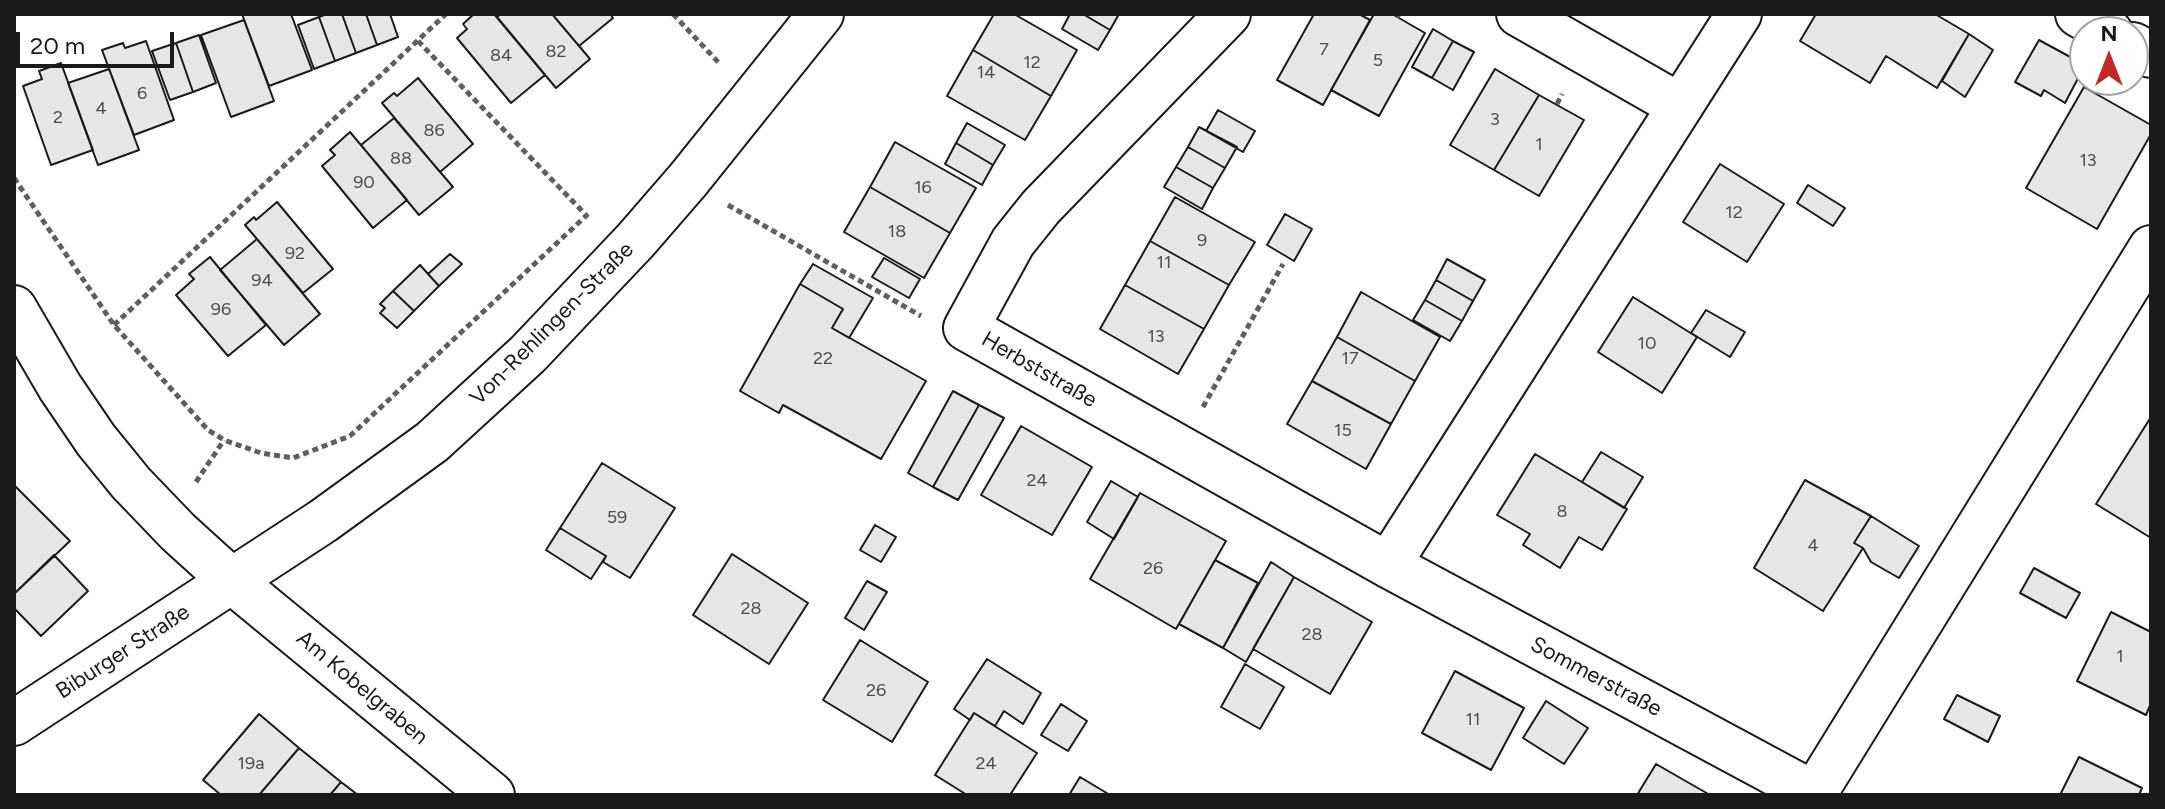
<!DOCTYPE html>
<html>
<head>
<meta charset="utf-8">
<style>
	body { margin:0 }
	#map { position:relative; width:2165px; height:809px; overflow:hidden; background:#fff; font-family:Figtree,sans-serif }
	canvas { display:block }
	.frame { position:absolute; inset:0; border:16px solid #1a1a1a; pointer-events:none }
	.north { position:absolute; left:2069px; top:16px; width:80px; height:80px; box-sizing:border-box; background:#fff; border:2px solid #a3a3a3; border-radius:50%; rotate:0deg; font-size:22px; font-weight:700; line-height:32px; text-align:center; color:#1a1a1a }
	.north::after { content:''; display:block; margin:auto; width:28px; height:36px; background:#c62828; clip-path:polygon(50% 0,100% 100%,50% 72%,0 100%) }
	.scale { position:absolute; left:16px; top:32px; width:158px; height:36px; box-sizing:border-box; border:4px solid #1a1a1a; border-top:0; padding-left:10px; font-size:24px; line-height:28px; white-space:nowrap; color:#1a1a1a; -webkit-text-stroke:6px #fff; paint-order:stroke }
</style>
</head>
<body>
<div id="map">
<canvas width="2165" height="809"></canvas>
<div class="frame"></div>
<div class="north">N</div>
<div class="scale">20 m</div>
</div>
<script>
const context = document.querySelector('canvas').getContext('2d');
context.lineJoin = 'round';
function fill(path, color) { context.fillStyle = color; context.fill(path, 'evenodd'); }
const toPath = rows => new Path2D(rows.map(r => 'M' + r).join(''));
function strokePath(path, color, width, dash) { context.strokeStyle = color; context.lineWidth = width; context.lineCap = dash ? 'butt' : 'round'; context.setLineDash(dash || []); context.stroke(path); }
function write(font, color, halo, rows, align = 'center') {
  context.font = font + ' Figtree,sans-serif'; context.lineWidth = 6; context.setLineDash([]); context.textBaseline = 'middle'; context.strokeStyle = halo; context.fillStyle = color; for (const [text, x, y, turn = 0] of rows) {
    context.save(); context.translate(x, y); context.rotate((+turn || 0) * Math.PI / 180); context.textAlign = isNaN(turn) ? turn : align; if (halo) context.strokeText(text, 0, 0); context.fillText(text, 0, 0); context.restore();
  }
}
const building = toPath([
	[242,14,291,14,312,70,269,86,242,14],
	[327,14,342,14,356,53,335,61,319,17,327,14],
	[342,14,366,14,377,45,356,53,342,14],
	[366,14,390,14,398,37,377,45,366,14],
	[474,14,494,14,545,75,511,103,457,38,467,29,463,24,474,14],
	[501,14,552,14,590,59,556,88,497,17,501,14],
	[552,14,610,14,613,18,579,46,552,14],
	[994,14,1014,14,1077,50,1051,96,973,50,994,14],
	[1070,14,1083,14,1110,30,1098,50,1062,29,1070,14],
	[1083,14,1119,14,1110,30,1083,14],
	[1314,14,1359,14,1370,20,1323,105,1277,80,1314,14],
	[1374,14,1392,14,1425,33,1379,116,1331,90,1374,14],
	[1816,14,1935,14,1969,34,1937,88,1886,56,1870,83,1800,41,1816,14],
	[319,17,335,61,314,69,298,25,319,17],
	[244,20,274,101,231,117,201,35,244,20],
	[1433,29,1453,41,1432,78,1412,67,1433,29],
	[1969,34,1993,50,1965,97,1942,81,1969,34],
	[199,35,216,83,193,92,176,43,199,35],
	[2039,40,2085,65,2065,103,2044,90,2041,96,2015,82,2039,40],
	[146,41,174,120,134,135,102,50,123,43,125,48,146,41],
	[1453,41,1474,52,1453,90,1432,78,1453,41],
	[176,43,193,92,170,100,152,51,176,43],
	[973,50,1051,96,1025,140,947,96,973,50],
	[61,63,93,150,51,165,23,86,42,79,39,71,61,63],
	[109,69,139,150,98,165,68,83,109,69],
	[1495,69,1539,95,1494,170,1450,145,1495,69],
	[418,78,473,144,440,172,382,103,394,93,397,96,418,78],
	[2084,87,2151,125,2151,134,2097,229,2026,188,2084,87],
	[1539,95,1584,120,1539,196,1494,170,1539,95],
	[1218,110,1255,131,1243,152,1206,131,1218,110],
	[394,118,453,187,419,215,361,145,394,118],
	[967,123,1005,145,993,165,956,143,967,123],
	[1199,127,1237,147,1225,168,1188,147,1199,127],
	[350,132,407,200,373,228,322,166,335,155,330,150,350,132],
	[895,142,976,188,950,233,870,187,895,142],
	[956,143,993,165,982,185,945,164,956,143],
	[1188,147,1225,168,1213,188,1176,167,1188,147],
	[1720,164,1784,204,1747,262,1683,222,1720,164],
	[1176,167,1213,188,1202,209,1164,187,1176,167],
	[1808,185,1845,208,1833,226,1797,203,1808,185],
	[870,187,950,233,924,278,844,232,870,187],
	[1175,197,1255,242,1229,285,1150,241,1175,197],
	[277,202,333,269,303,293,245,225,254,217,256,220,277,202],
	[1285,214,1312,229,1294,261,1267,245,1285,214],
	[257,239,320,314,284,345,220,270,257,239],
	[1150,241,1229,285,1204,329,1125,285,1150,241],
	[450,254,462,264,439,286,428,274,450,254],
	[210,257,266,325,228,356,176,295,194,279,189,274,210,257],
	[884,258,920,279,909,298,872,277,884,258],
	[1447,259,1485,280,1473,301,1436,280,1447,259],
	[813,264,873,298,849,338,832,328,843,309,800,284,813,264],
	[420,265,439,286,414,311,393,291,420,265],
	[1436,280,1473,301,1462,321,1425,300,1436,280],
	[800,284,843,309,832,328,926,381,881,459,783,405,779,413,740,391,800,284],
	[1125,285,1204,329,1178,374,1100,329,1125,285],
	[393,291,414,311,397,328,380,313,385,308,380,304,393,291],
	[1361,292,1440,337,1415,381,1337,337,1361,292],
	[1633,297,1697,337,1662,393,1598,352,1633,297],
	[1425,300,1462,321,1450,341,1413,320,1425,300],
	[1706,310,1745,332,1730,357,1691,333,1706,310],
	[1337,337,1415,381,1391,424,1312,381,1337,337],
	[1312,381,1391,424,1366,469,1287,424,1312,381],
	[953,391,979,405,933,487,908,473,953,391],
	[979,405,1004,418,958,500,933,487,979,405],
	[2151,417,2151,538,2096,504,2151,417],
	[1021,426,1092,467,1052,535,981,495,1021,426],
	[1601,452,1643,477,1624,508,1582,482,1601,452],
	[1535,454,1627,509,1602,550,1579,537,1560,568,1523,545,1530,534,1497,515,1535,454],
	[602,463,675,508,630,578,603,562,606,556,560,528,602,463],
	[1805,480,1871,516,1854,543,1863,548,1823,611,1754,568,1805,480],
	[1111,481,1138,497,1114,539,1087,522,1111,481],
	[14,485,70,541,14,594,14,485],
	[1140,493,1226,541,1176,629,1090,579,1140,493],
	[1871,516,1919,546,1899,578,1871,562,1863,548,1854,543,1871,516],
	[875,525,896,537,881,562,860,550,875,525],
	[560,528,606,556,591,579,546,550,560,528],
	[732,554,808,603,769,664,693,615,732,554],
	[54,555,88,591,41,636,14,608,14,594,54,555],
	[1215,560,1258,583,1223,648,1179,624,1215,560],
	[1271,562,1294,577,1246,662,1223,648,1271,562],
	[2034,568,2080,593,2066,618,2020,593,2034,568],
	[1294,577,1372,622,1330,694,1253,649,1294,577],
	[867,581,887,592,864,630,845,618,867,581],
	[2111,612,2151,632,2151,703,2146,715,2077,681,2111,612],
	[860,640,928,682,892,742,823,700,860,640],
	[987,659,1041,693,1023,724,1004,711,995,726,974,713,970,720,954,709,987,659],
	[1245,664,1284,687,1260,729,1221,707,1245,664],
	[1455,671,1524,708,1491,770,1422,733,1455,671],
	[1957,695,2000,716,1988,742,1944,719,1957,695],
	[1546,701,1588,728,1564,764,1523,738,1546,701],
	[1061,704,1087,721,1068,751,1041,735,1061,704],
	[974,713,1037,753,1010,795,967,795,935,775,974,713],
	[259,714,299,748,259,795,221,795,203,780,259,714],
	[299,748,341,782,330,795,259,795,299,748],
	[2079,757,2142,788,2139,795,2060,795,2079,757],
	[1656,764,1710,795,1637,795,1656,764],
	[1080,777,1110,795,1069,795,1080,777],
	[341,782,358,795,330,795,341,782]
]);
fill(building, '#e6e6e6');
strokePath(building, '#1a1a1a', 2);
const minor = toPath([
	[1228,14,1041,207,1013,242,966,328,1388,565],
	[1519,14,1680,106],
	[1739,14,1388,565,1814,794,2151,248],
	[2078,14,2110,32],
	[2133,45,2151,55],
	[232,581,492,795]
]);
const tertiary = toPath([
	[14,308,60,387,96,440,131,483,178,532,232,581],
	[14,723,323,521,432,442,528,354,636,240,688,180,821,14]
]);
strokePath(minor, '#1a1a1a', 48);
strokePath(tertiary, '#1a1a1a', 48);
strokePath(toPath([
	[673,14,719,63],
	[1397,17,1399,14],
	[418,41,586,215],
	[1557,104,1562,94],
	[14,178,114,325,208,430,224,440,261,453,293,458,350,436,588,214],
	[728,205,921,316],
	[114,325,446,14],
	[1203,407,1283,264],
	[196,482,224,440]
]), '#5f5f5f', 5, [6, 4]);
strokePath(minor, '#fff', 44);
strokePath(tertiary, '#fff', 44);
write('18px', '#4d4d4d', null, [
	["7",1324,50],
	["82",556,52],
	["84",501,56],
	["5",1378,61],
	["12",1032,63],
	["14",986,73],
	["6",142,94],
	["4",101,109],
	["2",58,118],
	["3",1495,120],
	["86",434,131],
	["1",1539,145],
	["88",401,159],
	["13",2088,161],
	["90",364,183],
	["16",923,188],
	["12",1734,213],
	["18",897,232],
	["9",1202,241],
	["92",295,254],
	["11",1164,263],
	["94",262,281],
	["96",221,310],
	["13",1156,337],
	["10",1647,344],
	["22",823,359],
	["17",1350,359],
	["15",1343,431],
	["24",1037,481],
	["8",1562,512],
	["59",617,518],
	["4",1813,546],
	["26",1153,569],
	["28",751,609],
	["28",1312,635],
	["1",2120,657],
	["26",876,691],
	["11",1473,720],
	["19a",251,764],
	["24",986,764]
]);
write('22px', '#1a1a1a', '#fff', [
	["Von-Rehlingen-Straße",552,324,-45],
	["Herbststraße",1039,370,30],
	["Biburger Straße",123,652,-33],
	["Sommerstraße",1596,677,28],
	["Am Kobelgraben",362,688,40]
]);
</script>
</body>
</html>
